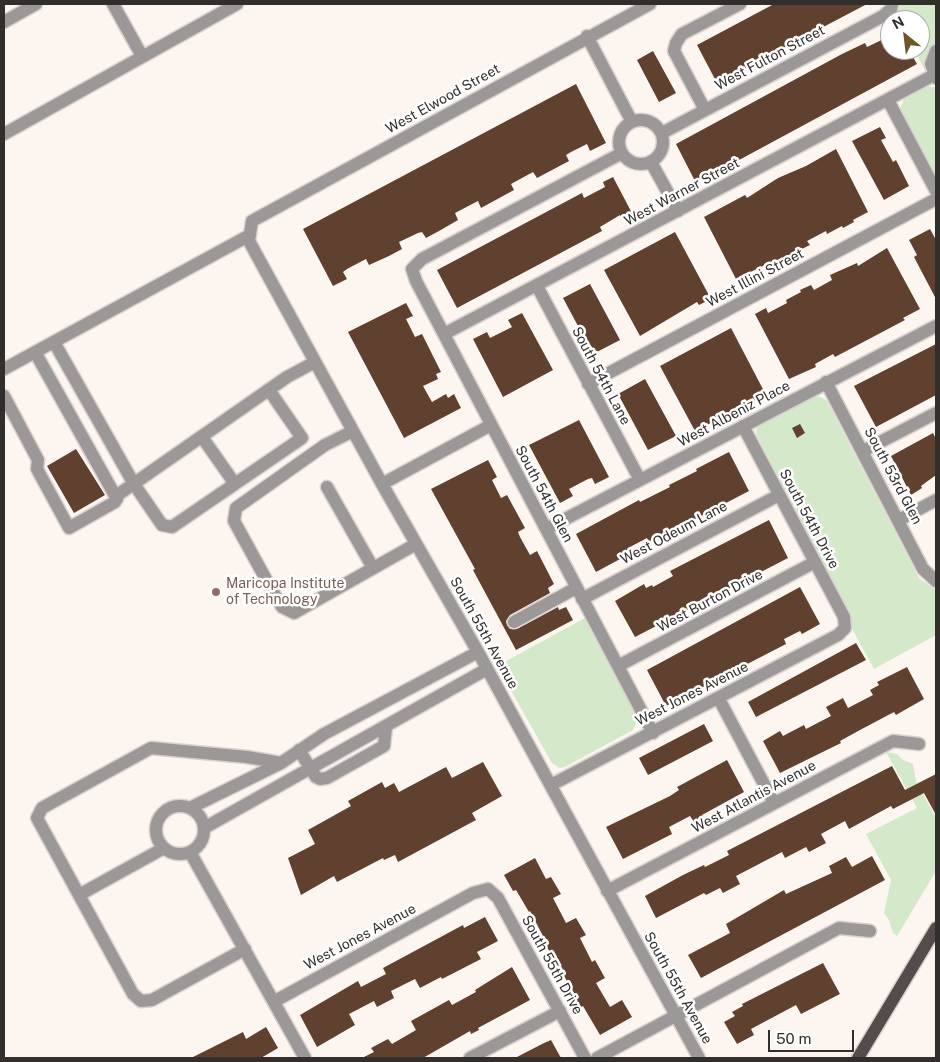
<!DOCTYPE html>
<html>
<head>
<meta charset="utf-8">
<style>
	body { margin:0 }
	#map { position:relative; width:940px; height:1062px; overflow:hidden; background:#fdf5f0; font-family:"Public Sans",sans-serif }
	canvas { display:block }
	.frame { position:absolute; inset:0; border:5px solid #312e2c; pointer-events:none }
	.north { position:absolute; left:880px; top:10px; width:50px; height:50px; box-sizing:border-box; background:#fff; border:1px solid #adabab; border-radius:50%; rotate:331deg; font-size:14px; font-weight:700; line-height:20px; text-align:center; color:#312e2c }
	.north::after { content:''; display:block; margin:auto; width:18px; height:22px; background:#6e5828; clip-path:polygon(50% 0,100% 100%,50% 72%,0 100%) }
	.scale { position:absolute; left:768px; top:1030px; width:86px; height:22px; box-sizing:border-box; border:2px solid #312e2c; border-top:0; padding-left:6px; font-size:15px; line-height:18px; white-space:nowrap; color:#312e2c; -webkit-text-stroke:4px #fff; paint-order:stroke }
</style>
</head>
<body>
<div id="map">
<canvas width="940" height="1062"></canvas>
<div class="frame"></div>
<div class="north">N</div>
<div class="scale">50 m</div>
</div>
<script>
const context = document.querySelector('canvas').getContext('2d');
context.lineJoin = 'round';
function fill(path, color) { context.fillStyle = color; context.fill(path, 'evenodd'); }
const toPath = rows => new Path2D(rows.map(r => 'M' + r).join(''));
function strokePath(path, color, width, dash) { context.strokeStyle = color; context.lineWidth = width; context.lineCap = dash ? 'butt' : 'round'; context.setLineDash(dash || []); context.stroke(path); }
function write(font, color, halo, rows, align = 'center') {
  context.font = font + ' "Public Sans",sans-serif'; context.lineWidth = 5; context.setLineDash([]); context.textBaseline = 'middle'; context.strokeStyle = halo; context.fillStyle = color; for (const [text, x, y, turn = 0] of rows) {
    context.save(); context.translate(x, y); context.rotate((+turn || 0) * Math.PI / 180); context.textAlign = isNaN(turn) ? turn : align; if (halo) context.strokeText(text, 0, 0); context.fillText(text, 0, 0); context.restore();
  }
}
fill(toPath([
	[897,4,936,4,936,46,928,56,925,70,914,50,920,50,920,20,898,20,894,13],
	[927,87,936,87,936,178,900,109,904,99],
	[815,396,821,397,827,401,919,578,936,590,936,635,874,669,850,625,850,615,846,606,757,436,756,430,760,424],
	[585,618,638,719,633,730,565,767,560,768,552,763,497,666],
	[886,752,897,754,903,760,913,764,916,781,936,818,936,871,897,936,893,933,889,920,884,913,891,880,866,834,917,808]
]), '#d4e9c9');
fill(toPath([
	[774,4,867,4,717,83,697,45],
	[890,36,890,50,909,50,917,64,728,166,695,181,676,144,842,54,865,43,867,47],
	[653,51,676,93,659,102,637,60],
	[576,84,606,143,590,151,587,144,571,152,566,155,569,161,537,178,533,172,511,184,514,190,481,208,478,201,455,213,458,220,439,231,426,238,422,232,418,233,399,242,402,249,389,256,369,265,366,259,347,269,343,272,347,279,333,286,303,229],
	[880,127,886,138,881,140,893,162,896,160,909,186,884,200,852,141],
	[836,149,868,212,853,220,854,222,843,228,842,226,827,234,826,231,807,241,810,245,779,260,780,261,769,267,767,264,736,279,704,217,745,195,747,198,778,178,806,166],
	[613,177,633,215,623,220,620,215,600,227,602,231,457,308,437,270,582,193,584,198,605,187,603,182],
	[930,229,936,240,936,299,914,257,917,255,909,240],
	[675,232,711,299,699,305,697,302,640,336,604,270],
	[887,248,920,309,903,318,905,320,835,357,833,354,815,364,816,367,789,379,755,314,766,308,768,313,787,303,786,300,801,292,800,290,811,285,814,290,832,280,830,275,857,263,858,266],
	[590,284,620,340,593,354,563,298],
	[406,303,413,316,406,319,415,337,422,334,441,372,436,374,438,379,423,386,432,402,446,394,448,398,454,394,461,408,404,438,348,332],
	[522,313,553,370,503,397,473,339,487,332,490,338,512,327,508,320],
	[731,328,766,395,695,431,660,366],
	[936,344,936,395,876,427,854,386],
	[645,379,676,436,648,450,618,394],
	[579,420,609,477,595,484,592,478,588,479,569,489,573,496,560,503,529,445],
	[800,424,805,433,797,438,792,428],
	[933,433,936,439,936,475,921,486,922,488,911,495,891,456],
	[76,449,105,495,74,513,47,466],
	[729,452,749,491,649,543,647,538,630,547,633,552,596,572,576,534,639,500,640,502,670,487,669,485,697,471,696,469],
	[488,460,497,477,492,480,501,498,507,495,525,528,518,532,520,537,530,555,537,551,554,584,548,588,550,593,510,615,506,621,507,625,510,629,517,629,558,607,559,610,566,607,573,620,516,650,473,570,475,569,431,489],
	[769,520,788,558,635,637,615,601,644,584,646,588,652,585,653,587,673,576,670,571],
	[800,587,820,624,802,634,800,631,784,639,786,644,666,706,647,670],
	[856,643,866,660,756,717,748,702],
	[907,667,924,699,896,715,894,712,860,730,840,741,841,743,780,773,763,741,780,731,783,736,804,725,806,729,831,716,826,707,843,698,848,708,873,695,870,690,879,685,877,682],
	[704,724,713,741,648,775,639,758],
	[727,760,744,792,702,815,704,817,694,822,690,816,669,827,672,834,623,859,606,827,670,796,679,790,677,787],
	[483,762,502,796,472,813,476,820,398,862,395,855,384,860,383,858,337,882,334,876,301,895,288,858,315,844,308,830,351,806,348,801,382,782,385,788,394,783,399,792,446,767,452,778],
	[892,766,905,790,936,774,936,815,924,793,893,809,891,806,849,829,845,821,821,834,826,843,809,852,806,847,785,858,782,852,736,876,740,884,723,893,720,888,706,895,704,893,656,918,645,896,683,875,704,865,705,867,729,855,727,851],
	[872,856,885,880,701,978,688,955,730,933,726,924,784,890,786,894,832,873,829,866,846,857,852,867],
	[535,858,546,879,551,877,561,894,553,898,566,923,576,918,586,935,580,938,592,962,595,960,605,978,596,983,610,1007,622,1000,632,1017,600,1035,583,1006,580,1008,575,1000,577,998,541,937,543,936,530,911,529,912,516,890,513,891,504,875],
	[485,917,498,941,477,952,481,959,442,979,441,977,420,988,415,979,391,991,394,998,377,1007,374,1001,349,1014,355,1025,317,1047,300,1015,358,981,361,987,386,974,383,968,463,925,464,928],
	[823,963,840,994,801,1014,796,1005,751,1029,754,1035,737,1044,724,1022,735,1016,732,1012,743,1006,742,1004],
	[512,967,530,1000,478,1028,479,1030,471,1034,470,1031,423,1058,362,1058,374,1052,371,1048,388,1039,392,1044,416,1030,411,1021,449,1000,452,1005,476,992,475,990],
	[266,1027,278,1048,261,1058,191,1058,243,1032,246,1039],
	[551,1040,561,1058,515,1058,542,1044]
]), '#60402e');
const minor = toPath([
	[113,4,142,56],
	[650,4,252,221,249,241,382,484,478,652,699,1058],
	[4,22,36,4],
	[587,36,632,122],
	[936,51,931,64,936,78],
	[888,100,936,191],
	[705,110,674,51,676,43,682,34,740,4],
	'619 142a22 22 0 1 1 44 0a22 22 0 1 1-44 0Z',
	[662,133,883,16,891,9,892,4],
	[4,134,237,4],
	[622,153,422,259,412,269,416,281,653,733],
	[651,162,678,211],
	[537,286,640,480],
	[444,334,934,75],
	[54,342,134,484,162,525,172,527,302,438,269,390],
	[35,352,117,499],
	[4,369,250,235],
	[826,382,923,569,936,581],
	[588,384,936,199],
	[4,396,38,460,37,469,69,528,115,502,119,494,287,377,315,362],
	[353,431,325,445,236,508,234,521,273,592,282,607,294,613,416,544],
	[202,437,235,484],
	[863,451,936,413],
	[382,484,491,425],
	[327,487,373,568],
	[899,520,936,500],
	[546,529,936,326],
	[582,599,779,495],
	[514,622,576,588],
	[618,666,815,562],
	[719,699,774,803],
	[299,750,316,777,320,779,327,778,384,746,386,727],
	[551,785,838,635,845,628,844,617,743,426],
	'156 830a24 24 0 1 1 48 0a24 24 0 1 1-48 0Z',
	[190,808,281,763,324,734,478,652],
	[204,828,487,669],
	[190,852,305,1058],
	[607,891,893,741,919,744],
	[79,895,164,848],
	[245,949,152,1000,141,1001,133,994,37,818,42,808,151,748,247,757,281,763],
	[275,1001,473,893,488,889,498,898,585,1058],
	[470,1058,560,1011],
	[597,1058,839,928,870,931]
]);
const major = toPath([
	[858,1058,936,928]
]);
strokePath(minor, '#d8d1cd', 15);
strokePath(major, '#d8d1cd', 15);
strokePath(minor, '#9c9897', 12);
strokePath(major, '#544c4b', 12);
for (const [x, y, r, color] of [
	[216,592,5,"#8d6e63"]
]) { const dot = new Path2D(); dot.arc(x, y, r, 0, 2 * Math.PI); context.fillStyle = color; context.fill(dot); strokePath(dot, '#fff', 2); }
write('14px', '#312e2c', '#fff', [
	["West Fulton Street",770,58,-28],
	["West Elwood Street",443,99,-29],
	["West Warner Street",682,192,-28],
	["West Illini Street",755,278,-28],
	["South 54th Lane",601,376,62],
	["West Albeniz Place",734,414,-28],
	["South 53rd Glen",893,476,62],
	["South 54th Glen",544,494,62],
	["South 54th Drive",809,519,62],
	["West Odeum Lane",674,533,-28],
	["West Burton Drive",710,601,-28],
	["South 55th Avenue",484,633,61],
	["West Jones Avenue",692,694,-27],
	["West Atlantis Avenue",754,797,-28],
	["West Jones Avenue",360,937,-28],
	["South 55th Drive",552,965,61],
	["South 55th Avenue",678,988,61]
]);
write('14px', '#785e54', '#fff', [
	["Maricopa Institute",226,584],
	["of Technology",226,600]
], 'left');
</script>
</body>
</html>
